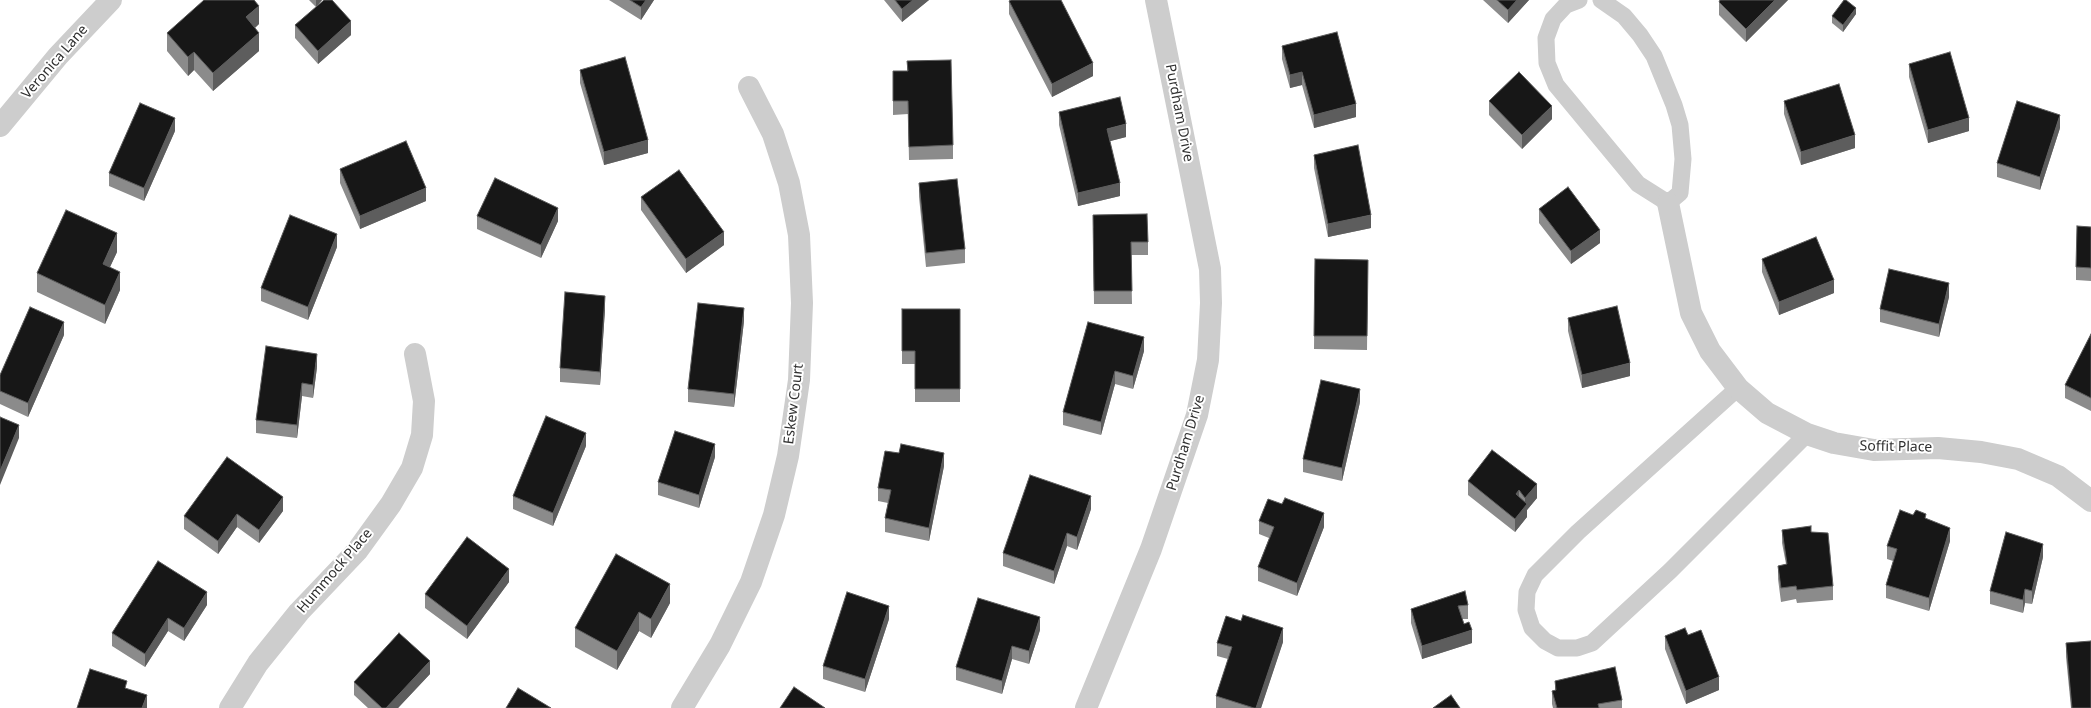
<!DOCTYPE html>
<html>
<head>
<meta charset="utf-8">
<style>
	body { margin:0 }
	canvas { display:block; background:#fff }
</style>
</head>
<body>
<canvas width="2091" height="708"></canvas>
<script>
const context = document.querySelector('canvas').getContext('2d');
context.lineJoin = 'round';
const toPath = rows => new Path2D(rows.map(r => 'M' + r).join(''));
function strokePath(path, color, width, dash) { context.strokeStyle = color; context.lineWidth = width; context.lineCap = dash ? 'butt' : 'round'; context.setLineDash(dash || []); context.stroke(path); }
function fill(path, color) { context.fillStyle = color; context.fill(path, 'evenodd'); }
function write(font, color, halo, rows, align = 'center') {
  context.font = font + ' "Noto Sans",sans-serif'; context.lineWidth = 4; context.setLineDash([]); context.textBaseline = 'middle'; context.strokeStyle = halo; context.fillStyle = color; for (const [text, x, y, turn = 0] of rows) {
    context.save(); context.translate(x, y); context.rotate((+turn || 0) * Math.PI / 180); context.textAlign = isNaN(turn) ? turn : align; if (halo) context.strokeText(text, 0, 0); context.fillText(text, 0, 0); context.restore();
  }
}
strokePath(toPath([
	[1579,0,1566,5,1553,19,1546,38,1547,63,1556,85,1638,184,1668,203,1680,193,1683,159,1680,125,1674,105,1654,56,1640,35,1624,16,1601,0],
	[1738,388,1578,532,1535,575,1527,592,1526,610,1532,628,1545,641,1558,648,1577,648,1592,643,1670,571,1807,434]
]), '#cdcdcd', 17);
strokePath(toPath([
	[0,126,58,56,111,0],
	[1668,203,1691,313,1710,351,1738,388,1767,413,1807,434,1834,443,1874,450,1938,448,1981,452,2018,459,2058,476,2091,501],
	[230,708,258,663,299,612,357,551,391,504,412,468,422,435,424,401,415,354],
	[682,708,720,645,751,582,774,515,788,456,799,380,802,303,799,235,789,183,773,134,749,87],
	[1086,708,1151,549,1197,415,1208,360,1211,303,1210,269,1156,0]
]), '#cdcdcd', 22);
fill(toPath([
	[309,0,322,0,316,7],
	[609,0,654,0,641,20],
	[884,0,929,0,902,22],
	[1483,0,1529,0,1508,23],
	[1788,0,1746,42,1719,15,1719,2],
	[1009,1,1093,76,1052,97,1009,14],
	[1856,14,1843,32,1832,23,1832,16],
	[259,24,255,28,259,51,213,91,194,70,188,76,167,51,167,33],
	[295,25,351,35,318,64,295,38],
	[1282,46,1356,117,1314,128,1302,85,1290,88,1282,59],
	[907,61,953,145,953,159,909,160,908,114,893,115,893,71,907,71],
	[1909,64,1969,131,1928,143,1909,77],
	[580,70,648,153,604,165,580,83],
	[1489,101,1552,119,1522,149,1489,115],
	[1784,101,1855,148,1801,165,1784,114],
	[1059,112,1126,137,1110,141,1120,196,1078,206,1059,125],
	[2060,128,2040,190,1997,177,1997,163],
	[175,131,144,201,109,186,109,173],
	[1314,155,1371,228,1328,237,1314,168],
	[340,169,426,201,360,229,340,183],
	[919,183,965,249,965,263,926,267,919,197],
	[641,197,724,245,686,273,641,210],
	[1539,209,1600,243,1571,264,1539,223],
	[477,216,558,221,541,258,477,229],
	[2091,227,2091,281,2076,280,2076,267],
	[1093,228,1148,242,1148,255,1131,255,1132,304,1094,304],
	[337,247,308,320,261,301,261,288],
	[117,252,110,267,120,290,105,324,37,292,37,273],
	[1315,259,1368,260,1367,350,1314,349],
	[1762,259,1834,293,1779,315,1762,272],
	[1949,297,1939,337,1880,322,1880,309],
	[605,309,600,385,560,382,560,368],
	[902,309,960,309,960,402,915,402,915,364,902,364],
	[1568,318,1630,376,1582,388,1568,331],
	[744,321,734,407,688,402,688,389],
	[1088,322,1144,351,1133,389,1115,384,1101,435,1063,425,1063,412],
	[2091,334,2091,411,2065,398,2065,385],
	[64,335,28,417,0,404,0,375],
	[317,367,313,398,302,396,297,438,256,433,256,420],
	[1360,402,1342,481,1303,472,1303,459],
	[586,446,553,526,513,509,513,496],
	[715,457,699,508,658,495,658,482],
	[944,466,929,541,885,532,885,518,888,503,878,501,878,488],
	[1468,481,1537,484,1537,498,1527,510,1527,517,1515,532,1468,495],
	[1282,504,1324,527,1297,596,1258,581,1258,567,1269,538,1259,534,1259,521],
	[1091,509,1077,550,1067,546,1054,584,1003,566,1003,553],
	[283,511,259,543,237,527,218,554,184,529,184,516],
	[1913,515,1926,519,1950,541,1929,611,1886,598,1886,585,1893,561,1887,559,1887,546],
	[1782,530,1811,532,1833,586,1833,600,1797,603,1796,599,1781,602,1778,579,1778,566,1786,564,1782,543],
	[2043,557,2032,604,2025,603,2023,613,1990,604,1990,591],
	[509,582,467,639,425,608,425,594],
	[670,603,651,638,639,631,617,670,575,647,575,628],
	[207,605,184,641,168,631,145,667,112,646,112,633],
	[1468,605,1468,619,1462,619,1472,643,1422,659,1411,623,1411,609],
	[889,619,865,692,823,679,823,666],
	[1040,630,1029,664,1012,659,1002,694,956,680,956,667],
	[1688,635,1719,690,1686,704,1665,649,1665,636],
	[1283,642,1261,708,1216,708,1216,696,1228,659,1217,656,1217,643],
	[2066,643,2091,708,2071,708,2066,657],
	[430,674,398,708,368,708,354,695,354,682],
	[1555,681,1622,700,1622,708,1553,708,1552,704,1552,691,1555,690]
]), '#8b8b8b');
fill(toPath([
	[316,0,322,0,316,7],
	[646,0,654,0,641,20,641,7],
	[913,0,929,0,902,22,902,9],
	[1517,0,1529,0,1508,23,1508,10],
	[1775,0,1788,0,1746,42,1746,29],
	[259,6,259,24,246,36,246,17],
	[1856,8,1856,14,1843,32,1843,25],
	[351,21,351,35,318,64,318,51],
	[259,33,259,51,213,91,213,73],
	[194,52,194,70,188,76,188,57],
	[1093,63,1093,76,1052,97,1052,84],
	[1302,72,1302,85,1290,88,1290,75],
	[1356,104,1356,117,1314,128,1314,115],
	[1552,106,1552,119,1522,149,1522,135],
	[2060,115,2060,128,2040,190,2040,177],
	[175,118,175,131,144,201,144,188],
	[1969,118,1969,131,1928,143,1928,130],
	[1126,124,1126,137,1107,142,1107,129],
	[1855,135,1855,148,1801,165,1801,152],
	[648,140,648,153,604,165,604,152],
	[1120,183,1120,196,1078,206,1078,193],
	[426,188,426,201,360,229,360,216],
	[558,208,558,221,541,258,541,245],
	[1371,215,1371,228,1328,237,1328,224],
	[1600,230,1600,243,1571,264,1571,251],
	[724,232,724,245,686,273,686,259],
	[117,233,117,252,103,282,103,264],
	[337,234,337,247,308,320,308,307],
	[120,272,120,290,105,324,105,305],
	[1834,280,1834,293,1779,315,1779,302],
	[1949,283,1949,297,1939,337,1939,324],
	[605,296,605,309,600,385,600,372],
	[744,308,744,321,734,407,734,394],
	[64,322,64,335,28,417,28,403],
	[1144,337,1144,351,1133,389,1133,376],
	[317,354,317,367,313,398,313,385],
	[1630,363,1630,376,1582,388,1582,375],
	[1115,371,1115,384,1101,435,1101,422],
	[302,383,302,396,297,438,297,425],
	[1360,389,1360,402,1342,481,1342,468],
	[19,425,19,438,0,485,0,471],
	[586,433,586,446,553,526,553,513],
	[715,444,715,457,699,508,699,495],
	[944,453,944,466,929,541,929,528],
	[1537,484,1537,498,1527,510,1527,517,1515,532,1515,519,1525,506,1525,498],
	[1519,490,1519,503,1516,494],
	[1091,496,1091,509,1077,550,1077,537],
	[283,497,283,511,259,543,259,530],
	[1324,513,1324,527,1297,596,1297,583],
	[237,514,237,527,218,554,218,541],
	[1950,528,1950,541,1929,611,1929,598],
	[1067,533,1067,546,1054,584,1054,571],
	[2043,544,2043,557,2032,604,2032,591],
	[509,569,509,582,467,639,467,626],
	[670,584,670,603,651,638,651,619],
	[2025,589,2025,603,2023,613,2023,600],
	[207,592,207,605,184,641,184,628],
	[889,606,889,619,865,692,865,679],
	[639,612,639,631,617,670,617,651],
	[1040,617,1040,630,1029,664,1029,651],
	[168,618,168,631,145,667,145,654],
	[1283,628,1283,642,1261,708,1256,708],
	[1472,630,1472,643,1422,659,1422,646],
	[1012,646,1012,659,1002,694,1002,681],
	[430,661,430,674,398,708,386,708],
	[1719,677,1719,690,1686,704,1686,691],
	[147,695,147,708,142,708]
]), '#5d5d5d');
const building = toPath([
	[204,0,254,0,259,6,246,17,259,33,213,73,194,52,188,57,167,33,204,0],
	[324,0,332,0,351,21,318,51,295,25,324,0],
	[630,0,646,0,641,7,630,0],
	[895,0,913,0,902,9,895,0],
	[1011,0,1061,0,1093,63,1052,84,1009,1,1011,0],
	[1497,0,1517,0,1508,10,1497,0],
	[1720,0,1775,0,1746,29,1719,2,1720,0],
	[1844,0,1846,0,1856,8,1843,25,1832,16,1844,0],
	[1337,32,1356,104,1314,115,1302,72,1290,75,1282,46,1337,32],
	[1950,52,1969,118,1928,130,1909,64,1950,52],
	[625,57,648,140,604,152,580,70,625,57],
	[951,60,953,145,909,147,908,101,893,101,893,71,908,71,907,61,951,60],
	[1519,72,1552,106,1522,135,1489,101,1519,72],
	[1839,84,1855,135,1801,152,1784,101,1839,84],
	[1120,97,1126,124,1107,129,1120,183,1078,193,1059,112,1120,97],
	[2017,101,2060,115,2040,177,1997,163,2017,101],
	[140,103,175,118,144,188,109,173,140,103],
	[406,141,426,188,360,216,340,169,406,141],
	[1358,145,1371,215,1328,224,1314,155,1358,145],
	[679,170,724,232,686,259,641,197,679,170],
	[495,178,558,208,541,245,477,216,495,178],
	[957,179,965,249,926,253,919,183,957,179],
	[1568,187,1600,230,1571,251,1539,209,1568,187],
	[66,210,117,233,103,264,120,272,105,305,37,273,66,210],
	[1147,214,1148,242,1131,242,1132,291,1094,291,1093,215,1147,214],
	[290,215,337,234,308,307,261,288,290,215],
	[2077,226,2091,227,2091,268,2076,267,2077,226],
	[1816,237,1834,280,1779,302,1762,259,1816,237],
	[1315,259,1368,260,1367,336,1314,336,1315,259],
	[1889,269,1949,283,1939,324,1880,309,1889,269],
	[565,292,605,296,600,372,560,368,565,292],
	[698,303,744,308,734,394,688,389,698,303],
	[1617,306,1630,363,1582,375,1568,318,1617,306],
	[30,307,64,322,28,403,0,391,0,375,30,307],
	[902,309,960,309,960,389,915,389,915,351,902,351,902,309],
	[1088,322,1144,337,1133,376,1115,371,1101,422,1063,412,1088,322],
	[2091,334,2091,398,2065,385,2091,334],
	[266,346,317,354,313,385,302,383,297,425,256,420,266,346],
	[1321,380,1360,389,1342,468,1303,459,1321,380],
	[546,416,586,433,553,513,513,496,546,416],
	[0,417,19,425,0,471,0,417],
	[675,431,715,444,699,495,658,482,675,431],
	[901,444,944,453,929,528,885,518,891,490,878,488,885,451,899,453,901,444],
	[1492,450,1537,484,1525,498,1519,490,1516,494,1527,504,1515,519,1468,481,1492,450],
	[227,457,283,497,259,530,237,514,218,541,184,516,227,457],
	[1030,475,1091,496,1077,537,1067,533,1054,571,1003,553,1030,475],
	[1285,498,1324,513,1297,583,1258,567,1274,527,1259,521,1268,499,1282,504,1285,498],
	[1900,510,1913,515,1916,510,1926,514,1925,518,1950,528,1929,598,1886,585,1897,549,1887,546,1900,510],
	[1811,526,1811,532,1828,533,1833,586,1797,590,1796,586,1781,588,1778,566,1787,564,1782,530,1811,526],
	[2006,532,2043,544,2032,591,2025,589,2023,600,1990,591,2006,532],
	[467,537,509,569,467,626,425,594,467,537],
	[616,554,670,584,651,619,639,612,617,651,575,628,616,554],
	[158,561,207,592,184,628,168,618,145,654,112,633,158,561],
	[1465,591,1468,605,1458,606,1464,624,1469,622,1472,630,1422,646,1411,609,1465,591],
	[847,592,889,606,865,679,823,666,847,592],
	[978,598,1040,617,1029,651,1012,646,1002,681,956,667,978,598],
	[1243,615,1283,628,1256,708,1254,708,1216,696,1232,647,1217,643,1226,616,1241,621,1243,615],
	[1685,628,1688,635,1701,630,1719,677,1686,691,1665,636,1685,628],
	[399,633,430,661,386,708,382,708,354,682,399,633],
	[2091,641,2091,708,2072,708,2066,643,2091,641],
	[1615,667,1622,700,1598,704,1599,708,1557,708,1552,691,1556,690,1555,681,1615,667],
	[90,669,127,681,125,688,147,695,142,708,77,708,90,669],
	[794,687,825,708,780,708,794,687],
	[518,688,551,708,506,708,518,688],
	[1451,695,1460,708,1433,708,1451,695]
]);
fill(building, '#171717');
strokePath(building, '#5d5d5d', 1);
write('14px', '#303030', '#fff', [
	["Veronica Lane",55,62,-49],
	["Purdham Drive",1179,113,79],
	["Eskew Court",794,404,-83],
	["Purdham Drive",1186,443,-73],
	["Soffit Place",1896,447,1],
	["Hummock Place",335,571,-49]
]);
</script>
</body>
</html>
